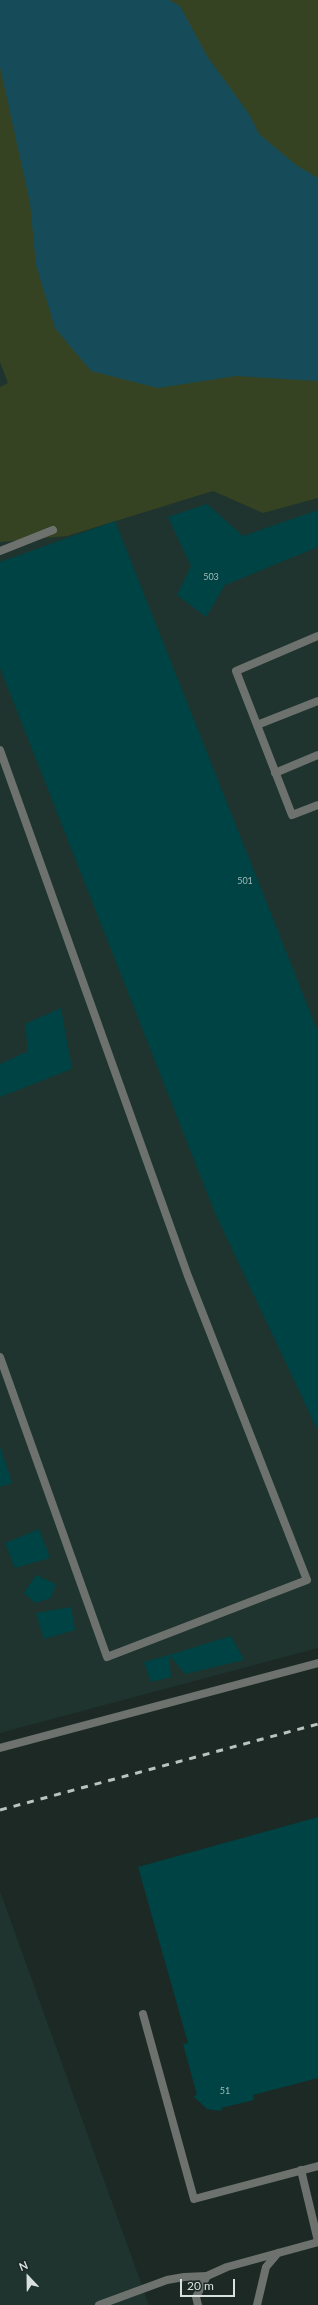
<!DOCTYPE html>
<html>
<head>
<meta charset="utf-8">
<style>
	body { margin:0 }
	#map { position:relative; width:318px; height:2305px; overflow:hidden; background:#1c2925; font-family:Lato,sans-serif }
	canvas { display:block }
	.north { position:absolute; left:8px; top:2257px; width:40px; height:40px; -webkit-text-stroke:3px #1c2925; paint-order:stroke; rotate:338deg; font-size:11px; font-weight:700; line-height:16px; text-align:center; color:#d9e1df }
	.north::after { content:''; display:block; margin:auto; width:14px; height:18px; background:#d9e1df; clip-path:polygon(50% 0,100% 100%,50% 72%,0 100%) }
	.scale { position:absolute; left:180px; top:2279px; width:55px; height:18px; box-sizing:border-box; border:2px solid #d9e1df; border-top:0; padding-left:5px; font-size:12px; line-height:14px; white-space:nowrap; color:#d9e1df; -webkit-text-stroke:3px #1c2925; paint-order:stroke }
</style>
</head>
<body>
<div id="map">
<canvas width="318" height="2305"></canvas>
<div class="north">N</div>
<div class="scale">20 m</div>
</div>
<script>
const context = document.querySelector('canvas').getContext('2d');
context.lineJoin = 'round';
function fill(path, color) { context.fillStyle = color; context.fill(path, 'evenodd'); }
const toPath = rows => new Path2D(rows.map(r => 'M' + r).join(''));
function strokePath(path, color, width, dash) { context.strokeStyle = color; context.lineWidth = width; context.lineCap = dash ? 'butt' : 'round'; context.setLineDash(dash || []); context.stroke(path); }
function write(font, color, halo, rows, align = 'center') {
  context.font = font + ' Lato,sans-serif'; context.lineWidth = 3; context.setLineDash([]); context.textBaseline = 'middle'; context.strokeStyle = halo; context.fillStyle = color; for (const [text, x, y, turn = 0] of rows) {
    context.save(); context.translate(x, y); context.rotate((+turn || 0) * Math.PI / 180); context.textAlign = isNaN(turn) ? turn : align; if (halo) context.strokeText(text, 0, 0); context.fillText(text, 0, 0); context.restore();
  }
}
fill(toPath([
	[0,0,318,0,318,1648,0,1733],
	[0,1891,149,2305,0,2305]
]), '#1f342e');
fill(toPath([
	[0,0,318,0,318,498,263,513,213,491,67,536,0,542,0,387,8,383,0,362]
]), '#354323');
fill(toPath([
	[0,0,169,0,180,6,207,56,249,114,259,134,296,165,318,178,318,381,236,376,158,388,91,371,55,328,36,265,30,203,0,67]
]), '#164c5a');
fill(toPath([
	[207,504,243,536,318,510,318,547,225,585,206,617,177,595,191,566,168,517],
	[115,521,318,1032,318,1431,215,1213,0,668,0,562],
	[61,1008,72,1069,0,1097,0,1064,28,1051,25,1024],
	[0,1446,12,1483,0,1487],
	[39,1529,50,1558,15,1568,5,1543],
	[36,1575,56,1584,51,1598,35,1603,24,1593],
	[71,1607,75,1630,44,1639,36,1613],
	[231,1636,244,1660,185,1674,169,1655],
	[169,1655,171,1677,151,1682,144,1662],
	[318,1817,318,2078,253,2095,254,2100,221,2108,221,2111,207,2109,193,2096,197,2095,183,2044,188,2043,138,1867]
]), '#004344');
strokePath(toPath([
	[0,551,53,530],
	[318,636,236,671,292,815,318,805],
	[257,725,318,701],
	[0,750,188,1276,307,1580,107,1657,0,1357],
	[275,773,318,755],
	[143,2014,194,2199,318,2166],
	[301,2170,318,2241],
	[99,2305,167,2280,184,2277,207,2276]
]), '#6d726e', 8);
strokePath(toPath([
	[0,1748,318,1663],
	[198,2305,196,2297,207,2276,227,2267,318,2242],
	[257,2305,266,2267,278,2253]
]), '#6d726e', 8);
strokePath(toPath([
	[0,1810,318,1724]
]), '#bbc3c1', 3, [7, 7]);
write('9px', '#a3bab8', null, [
	["503",211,577],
	["501",245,881],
	["51",225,2091]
]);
</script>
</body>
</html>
